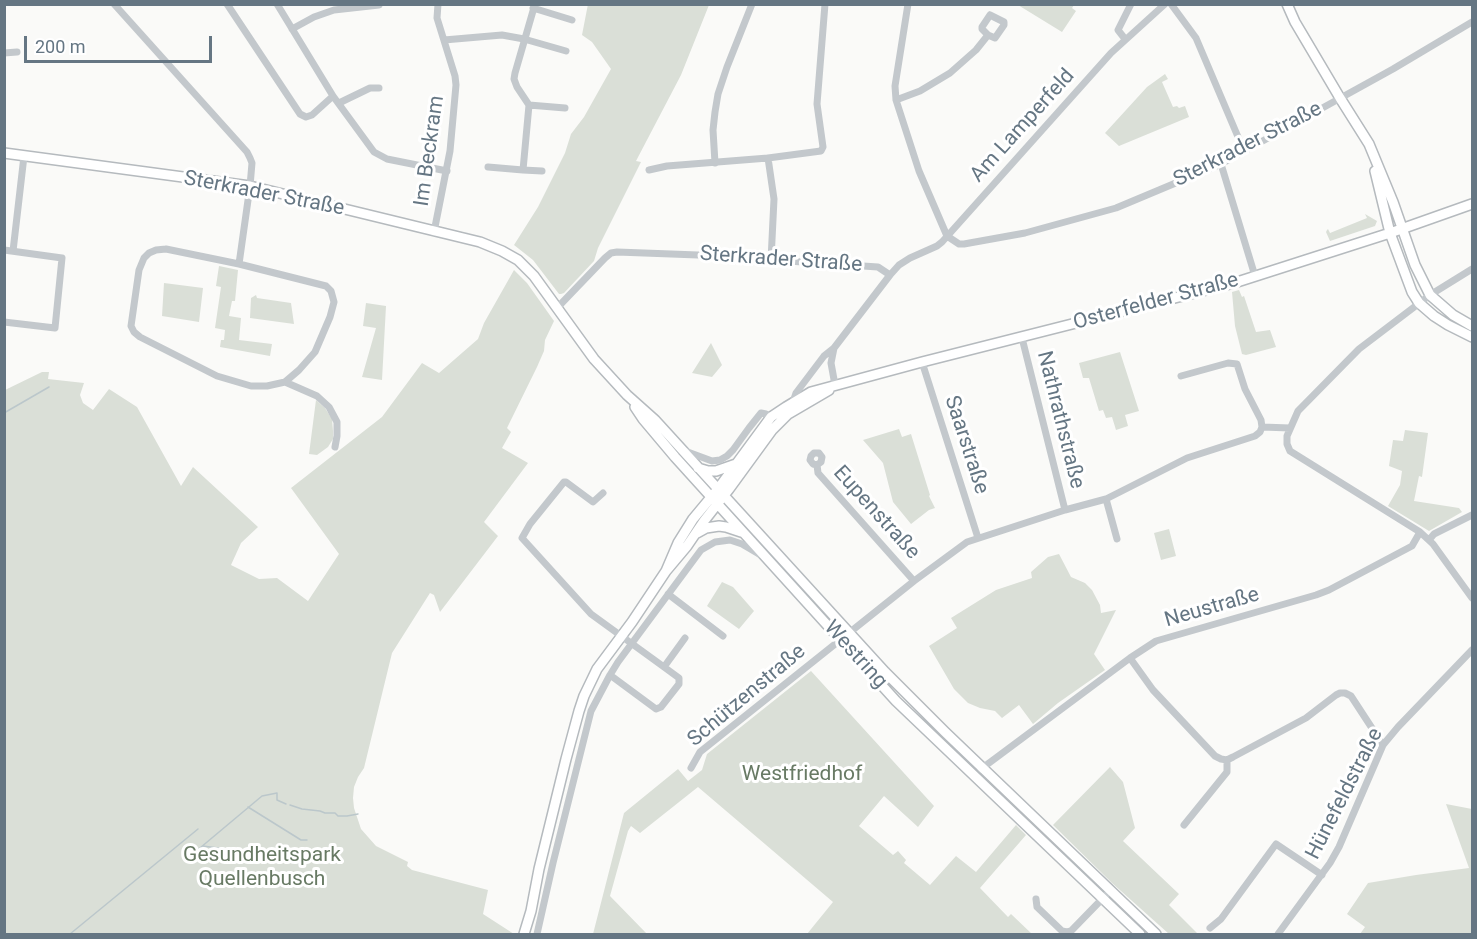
<!DOCTYPE html>
<html>
<head>
<meta charset="utf-8">
<style>
	body { margin:0 }
	#map { position:relative; width:1477px; height:939px; overflow:hidden; background:#fafaf8; font-family:Roboto,sans-serif }
	canvas { display:block }
	.frame { position:absolute; inset:0; border:6px solid #657683; pointer-events:none }
	.scale { position:absolute; left:24px; top:36px; width:188px; height:27px; box-sizing:border-box; border:3px solid #657683; border-top:0; padding-left:8px; font-size:18px; line-height:21px; white-space:nowrap; color:#657683; -webkit-text-stroke:4px #fff; paint-order:stroke }
</style>
</head>
<body>
<div id="map">
<canvas width="1477" height="939"></canvas>
<div class="frame"></div>
<div class="scale">200 m</div>
</div>
<script>
const context = document.querySelector('canvas').getContext('2d');
context.lineJoin = 'round';
function fill(path, color) { context.fillStyle = color; context.fill(path, 'evenodd'); }
const toPath = rows => new Path2D(rows.map(r => 'M' + r).join(''));
function strokePath(path, color, width, dash) { context.strokeStyle = color; context.lineWidth = width; context.lineCap = dash ? 'butt' : 'round'; context.setLineDash(dash || []); context.stroke(path); }
function write(font, color, halo, rows, align = 'center') {
  context.font = font + ' Roboto,sans-serif'; context.lineWidth = 6; context.setLineDash([]); context.textBaseline = 'middle'; context.strokeStyle = halo; context.fillStyle = color; for (const [text, x, y, turn = 0] of rows) {
    context.save(); context.translate(x, y); context.rotate((+turn || 0) * Math.PI / 180); context.textAlign = isNaN(turn) ? turn : align; if (halo) context.strokeText(text, 0, 0); context.fillText(text, 0, 0); context.restore();
  }
}
fill(toPath([
	[588,4,709,5,681,75,636,161,641,162,598,248,594,261,564,293,561,294,559,294,533,260,514,245,538,207,565,153,571,134,584,117,611,69,592,42,582,35],
	[1018,5,1074,5,1072,8,1076,11,1062,32],
	[1165,74,1168,79,1162,82,1173,107,1177,106,1179,108,1185,106,1189,117,1119,146,1105,133,1147,87],
	[1365,214,1377,221,1375,226,1330,241,1326,232,1327,230,1328,229,1330,233,1367,218],
	[219,266,238,270,235,301,232,301,229,316,241,318,239,340,272,344,270,356,220,347,221,340,224,340,225,330,215,328,221,287,216,286],
	[514,270,527,283,554,321,545,340,544,351,537,367,507,428,511,432,502,448,528,463,484,522,498,536,440,612,434,595,430,593,392,653,364,768,358,777,354,787,353,798,354,808,361,829,376,846,408,862,407,866,412,870,488,890,483,914,514,934,5,934,5,390,42,372,49,372,48,379,84,383,80,395,83,403,93,410,109,389,137,407,181,486,193,467,258,527,241,543,231,565,259,579,277,578,308,601,339,554,291,488,382,417,422,363,439,373,478,339,484,323],
	[164,283,203,288,199,322,162,316],
	[1239,290,1242,297,1244,296,1256,332,1270,330,1276,347,1246,355,1242,354,1235,326,1232,292],
	[256,295,257,298,291,303,294,324,250,318,251,298],
	[366,303,386,306,382,380,362,377,376,328,363,326],
	[711,343,722,365,712,377,692,373],
	[1120,352,1139,411,1125,415,1128,426,1116,430,1112,417,1106,418,1103,410,1099,411,1089,378,1083,378,1079,363],
	[316,400,325,408,332,419,333,431,333,439,328,447,317,455,309,454],
	[899,429,902,437,911,434,930,495,929,496,935,508,929,510,911,524,893,502,883,463,863,440],
	[1405,430,1428,433,1422,477,1419,476,1414,501,1459,508,1462,512,1429,531,1388,506,1400,485,1402,471,1389,466,1393,440,1403,441],
	[1169,529,1176,556,1161,560,1154,533],
	[1059,554,1071,577,1085,583,1092,590,1100,605,1101,613,1116,610,1094,654,1105,670,1058,703,1033,724,1019,705,1002,718,995,711,980,708,968,703,954,689,929,646,957,628,951,618,996,590,1032,578,1031,572,1048,557],
	[722,582,733,587,754,611,739,629,707,606],
	[811,671,934,806,918,827,884,796,859,826,893,855,898,851,906,860,904,863,930,885,956,856,976,872,1016,825,1026,835,980,888,1008,917,1011,914,1032,934,807,934,833,902,698,787,640,833,631,826,628,831,610,896,647,934,593,934,624,813,678,769,688,781,702,770,707,754],
	[1110,767,1123,782,1135,828,1123,841,1179,894,1169,905,1198,934,1169,934,1112,883,1053,825],
	[1446,804,1472,809,1472,934,1360,934,1365,927,1347,914,1368,883,1416,875,1469,868]
]), '#dadfd7');
strokePath(toPath([
	[4,413,49,387],
	[290,805,302,809,320,811,325,813,335,813,338,816,347,816,358,814],
	[248,807,301,840,307,840],
	[203,846,247,852],
	[257,853,268,857,291,852],
	[188,858,262,796,277,793,277,800,286,804],
	[70,934,198,829],
	[191,934,209,934]
]), '#bbc7cb', 1.5);
const major = toPath([
	[1287,4,1295,22,1340,98,1369,144,1393,202,1415,265,1430,295,1453,315,1472,326],
	[4,153,250,186,480,242,502,251,518,260,534,276,594,359,627,395,655,420,885,672,945,732,1156,934],
	[1375,171,1390,233,1412,292,1419,303,1434,316,1448,325,1472,337],
	[635,407,643,419,675,457,896,701,1140,934],
	[698,468,708,471,716,471,736,464],
	[697,533,706,528,719,526,726,527,741,532],
	[666,571,678,543,693,519,718,489,771,417,786,407,811,392,922,362,1234,283,1390,233,1472,204],
	[524,934,531,911,539,869,566,759,579,711,584,696,597,669,632,622,666,571,687,546,704,521,729,489,772,430,788,414,829,390]
]);
strokePath(major, '#b5babe', 12);
strokePath(toPath([
	[114,4,247,152,250,158,252,163,250,186,239,264],
	[227,4,300,114,306,117,312,115,333,96],
	[277,4,333,96,374,152,387,159,447,171],
	[908,4,895,86,896,100,919,171,947,236],
	[1171,4,1196,38,1244,151],
	[533,8,572,20],
	[990,15,1004,22,1004,25,995,38,988,35,982,29,982,27,990,15],
	[292,29,314,17,334,10,379,5],
	[1125,39,1118,30,1131,4],
	[444,40,502,35,524,39,566,51],
	[4,53,17,52],
	[896,100,920,91,950,73,976,50,988,35],
	[339,103,370,88,379,88],
	[529,105,565,108],
	[768,158,774,199,771,260],
	[715,163,713,130,715,112,718,94,727,67,752,4],
	[1221,164,1255,276],
	[488,167,523,170,529,105,517,87,514,79,515,73,535,4],
	[523,170,542,171],
	[649,170,667,166,768,158,821,151,823,147,817,104,825,4],
	[434,232,450,151,456,85,455,76,437,18,438,4],
	[947,236,959,244,964,244,1025,233,1116,208,1221,164,1393,69,1472,22],
	[166,249,239,264,326,286,331,291,334,302,330,317,315,352,299,370,285,382,267,386,251,386,217,376,140,337,134,332,131,326,139,270,144,258,149,253,156,250,166,249],
	[4,250,62,258,55,328,4,322],
	[13,251,24,156],
	[1472,269,1430,295,1359,349,1298,411,1287,436,1287,444,1290,451,1420,532,1433,544,1472,598],
	[557,308,605,258,611,253,617,252,698,255,878,267,890,275],
	[1022,338,1065,510],
	[834,348,831,363,835,385],
	[922,362,978,538],
	[1181,376,1228,363,1237,364,1245,389,1261,420,1262,427],
	[285,382,317,396,329,407,337,422,337,436,335,447],
	[793,402,796,393,824,356,834,348,890,275,899,265,910,258,937,246,942,242,1111,53,1165,4],
	[1262,427,1290,428],
	[685,451,712,461,720,460,727,456,733,450,749,428,761,413,766,414,771,417],
	[817,465,813,464,810,460,811,456,814,453,819,453,822,457,821,462,817,465,818,473,914,581],
	[603,493,593,502,566,482,564,482,530,524,522,538,591,614,664,667,679,678,679,684,661,707,656,709,610,675],
	[1106,499,1117,539],
	[1429,540,1434,534,1472,515],
	[668,594,723,636],
	[1130,658,1153,690,1215,756,1221,759,1227,760,1233,757,1306,718,1336,695,1340,693,1345,693,1351,696,1383,745],
	[664,667,685,638],
	[691,768,700,752,914,581,967,542,1065,510,1106,499,1187,458,1255,436,1260,432,1262,427],
	[981,769,1130,658,1156,641,1316,595,1329,590,1412,546,1420,532],
	[1184,825,1227,772,1227,760],
	[1036,899,1037,907,1062,931,1067,932,1071,931,1106,895],
	[1210,928,1221,919,1276,844,1322,875],
	[537,934,553,863,591,711,610,675,618,662,701,550,715,542,730,540,742,544,759,554],
	[1278,934,1330,863,1339,847,1383,745,1398,727,1472,650]
]), '#c3c8cc', 7);
strokePath(major, '#fff', 9);
write('21px', '#657683', '#fff', [
	["Am Lamperfeld",1023,126,-48],
	["Sterkrader Straße",1248,145,-27],
	["Im Beckram",430,151,-82],
	["Sterkrader Straße",264,194,11],
	["Sterkrader Straße",781,260,4],
	["Osterfelder Straße",1156,302,-15],
	["Nathrathstraße",1060,420,76],
	["Saarstraße",966,445,72],
	["Eupenstraße",876,513,48],
	["Neustraße",1212,608,-16],
	["Westring",855,655,48],
	["Schützenstraße",747,696,-40],
	["Hünefeldstraße",1345,794,-63]
]);
write('21px', '#687a64', '#fff', [
	["Westfriedhof",802,775],
	["Gesundheitspark",262,856],
	["Quellenbusch",262,880]
]);
</script>
</body>
</html>
